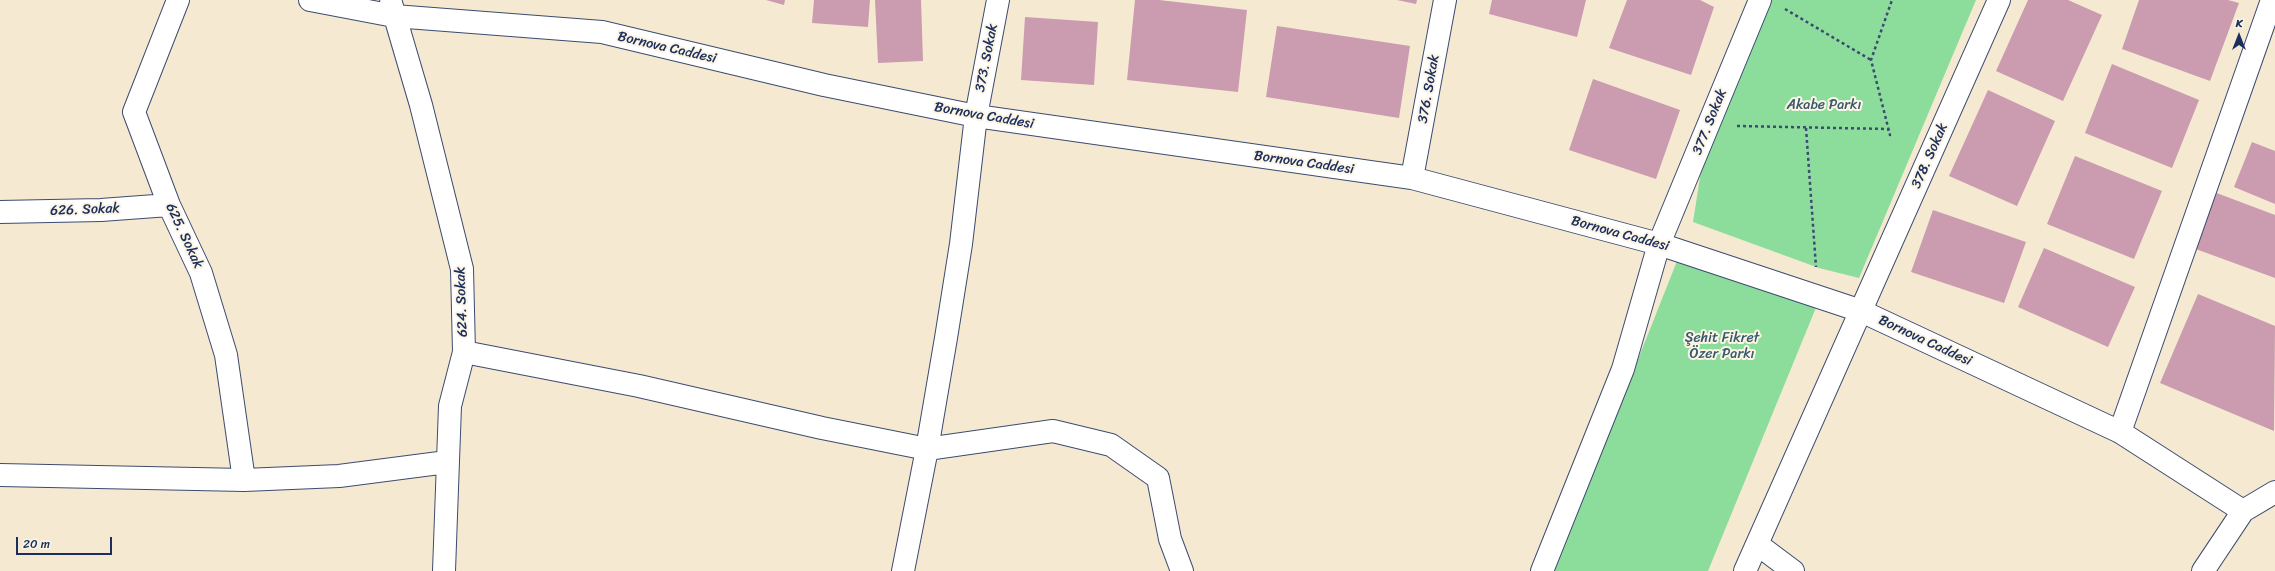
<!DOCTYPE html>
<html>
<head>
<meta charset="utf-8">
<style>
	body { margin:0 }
	#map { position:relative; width:2275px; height:571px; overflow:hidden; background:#f5ead1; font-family:Sriracha,sans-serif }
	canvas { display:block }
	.north { position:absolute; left:2219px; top:16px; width:40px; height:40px; -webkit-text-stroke:3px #fcf5e5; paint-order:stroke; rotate:0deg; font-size:11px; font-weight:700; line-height:16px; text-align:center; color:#1b2f5e }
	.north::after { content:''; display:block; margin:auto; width:14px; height:18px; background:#1b2f5e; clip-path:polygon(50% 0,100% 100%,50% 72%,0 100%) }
	.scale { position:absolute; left:16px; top:537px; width:96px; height:18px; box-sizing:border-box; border:2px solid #1b2f5e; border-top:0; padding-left:5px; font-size:12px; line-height:14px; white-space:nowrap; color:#1b2f5e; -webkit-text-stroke:3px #fcf5e5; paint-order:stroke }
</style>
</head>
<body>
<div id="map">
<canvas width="2275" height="571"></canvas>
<div class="north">K</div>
<div class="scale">20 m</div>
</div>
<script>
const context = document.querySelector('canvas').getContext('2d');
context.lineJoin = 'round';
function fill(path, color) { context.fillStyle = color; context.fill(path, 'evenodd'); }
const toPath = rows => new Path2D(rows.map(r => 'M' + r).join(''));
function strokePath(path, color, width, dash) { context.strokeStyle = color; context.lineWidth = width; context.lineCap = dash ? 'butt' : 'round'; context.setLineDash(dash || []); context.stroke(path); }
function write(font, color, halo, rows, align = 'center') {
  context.font = font + ' Sriracha,sans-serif'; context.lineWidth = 4; context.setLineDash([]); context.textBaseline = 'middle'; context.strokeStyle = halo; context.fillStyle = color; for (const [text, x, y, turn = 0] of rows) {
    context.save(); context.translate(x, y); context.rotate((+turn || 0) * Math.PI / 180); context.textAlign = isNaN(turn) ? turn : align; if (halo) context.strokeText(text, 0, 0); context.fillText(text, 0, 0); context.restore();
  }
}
fill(toPath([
	[1760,0,1976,0,1859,278,1819,268,1693,222,1708,126],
	[1679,256,1822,293,1708,571,1554,571]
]), '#8cdd9c');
fill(toPath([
	[766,0,785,0,784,5],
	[814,0,870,0,868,27,812,23],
	[875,0,921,0,923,61,878,63],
	[1135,0,1159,0,1247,10,1238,92,1127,80],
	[1397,0,1417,0,1416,4],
	[1492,0,1586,0,1577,37,1489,14],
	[1627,0,1700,0,1714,7,1691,75,1609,48],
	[2028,0,2068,0,2102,15,2063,101,1996,71],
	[2139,0,2228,0,2239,3,2210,81,2122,49],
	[1025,17,1098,22,1094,85,1021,80],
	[1277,26,1410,46,1399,118,1266,97],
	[2112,64,2199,100,2172,168,2085,133],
	[1593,79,1680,110,1656,179,1569,150],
	[1988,90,2055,121,2017,206,1949,176],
	[2252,142,2275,151,2275,204,2234,187],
	[2075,156,2162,191,2134,259,2047,224],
	[2214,192,2275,215,2275,278,2193,248],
	[1933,210,2026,242,2004,303,1911,272],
	[2044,248,2135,287,2108,347,2018,307],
	[2198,294,2275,326,2274,431,2160,383]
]), '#cb9bb0');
const minor = toPath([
	[178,0,134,112,169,205,201,273,226,355,244,480],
	[310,0,394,16,602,32,824,85,976,116,1412,178,1659,244,1861,311,2120,432,2243,511],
	[391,3,421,105,462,269,464,352,450,406,444,571],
	[1412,178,1445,0],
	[0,212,101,210,169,205],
	[464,352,639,386,822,428,927,449,1053,431,1111,445,1158,478,1170,539,1182,571],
	[2120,432,2272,0],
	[0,475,244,480,339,476,447,462],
	[1757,544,1793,571],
	[903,571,927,449,946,338,961,244,976,116,998,0],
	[1542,571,1623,369,1659,244,1760,0],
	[1745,571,1999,0],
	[2203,571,2243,511,2275,492]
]);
strokePath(minor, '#3c4b6f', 24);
strokePath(toPath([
	[1785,9,1871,60],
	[1737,126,1888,129,1890,135,1871,60,1892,0],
	[1806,128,1816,267]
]), '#3c4b6f', 2.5, [3, 3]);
strokePath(minor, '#fff', 22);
write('14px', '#1b2f5e', '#fcf5e5', [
	["Bornova Caddesi",667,48,13],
	["373. Sokak",987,58,-79],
	["376. Sokak",1429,89,-80],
	["Bornova Caddesi",984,116,10],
	["377. Sokak",1710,122,-68],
	["378. Sokak",1930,156,-66],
	["Bornova Caddesi",1304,163,8],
	["626. Sokak",85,210,-2],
	["Bornova Caddesi",1620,234,15],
	["625. Sokak",184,236,65],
	["624. Sokak",462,302,-92],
	["Bornova Caddesi",1925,341,25]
]);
write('14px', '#375a6e', '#fcf5e5', [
	["Akabe Parkı",1824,105],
	["Şehit Fikret",1722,338],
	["Özer Parkı",1722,354]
]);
</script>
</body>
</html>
